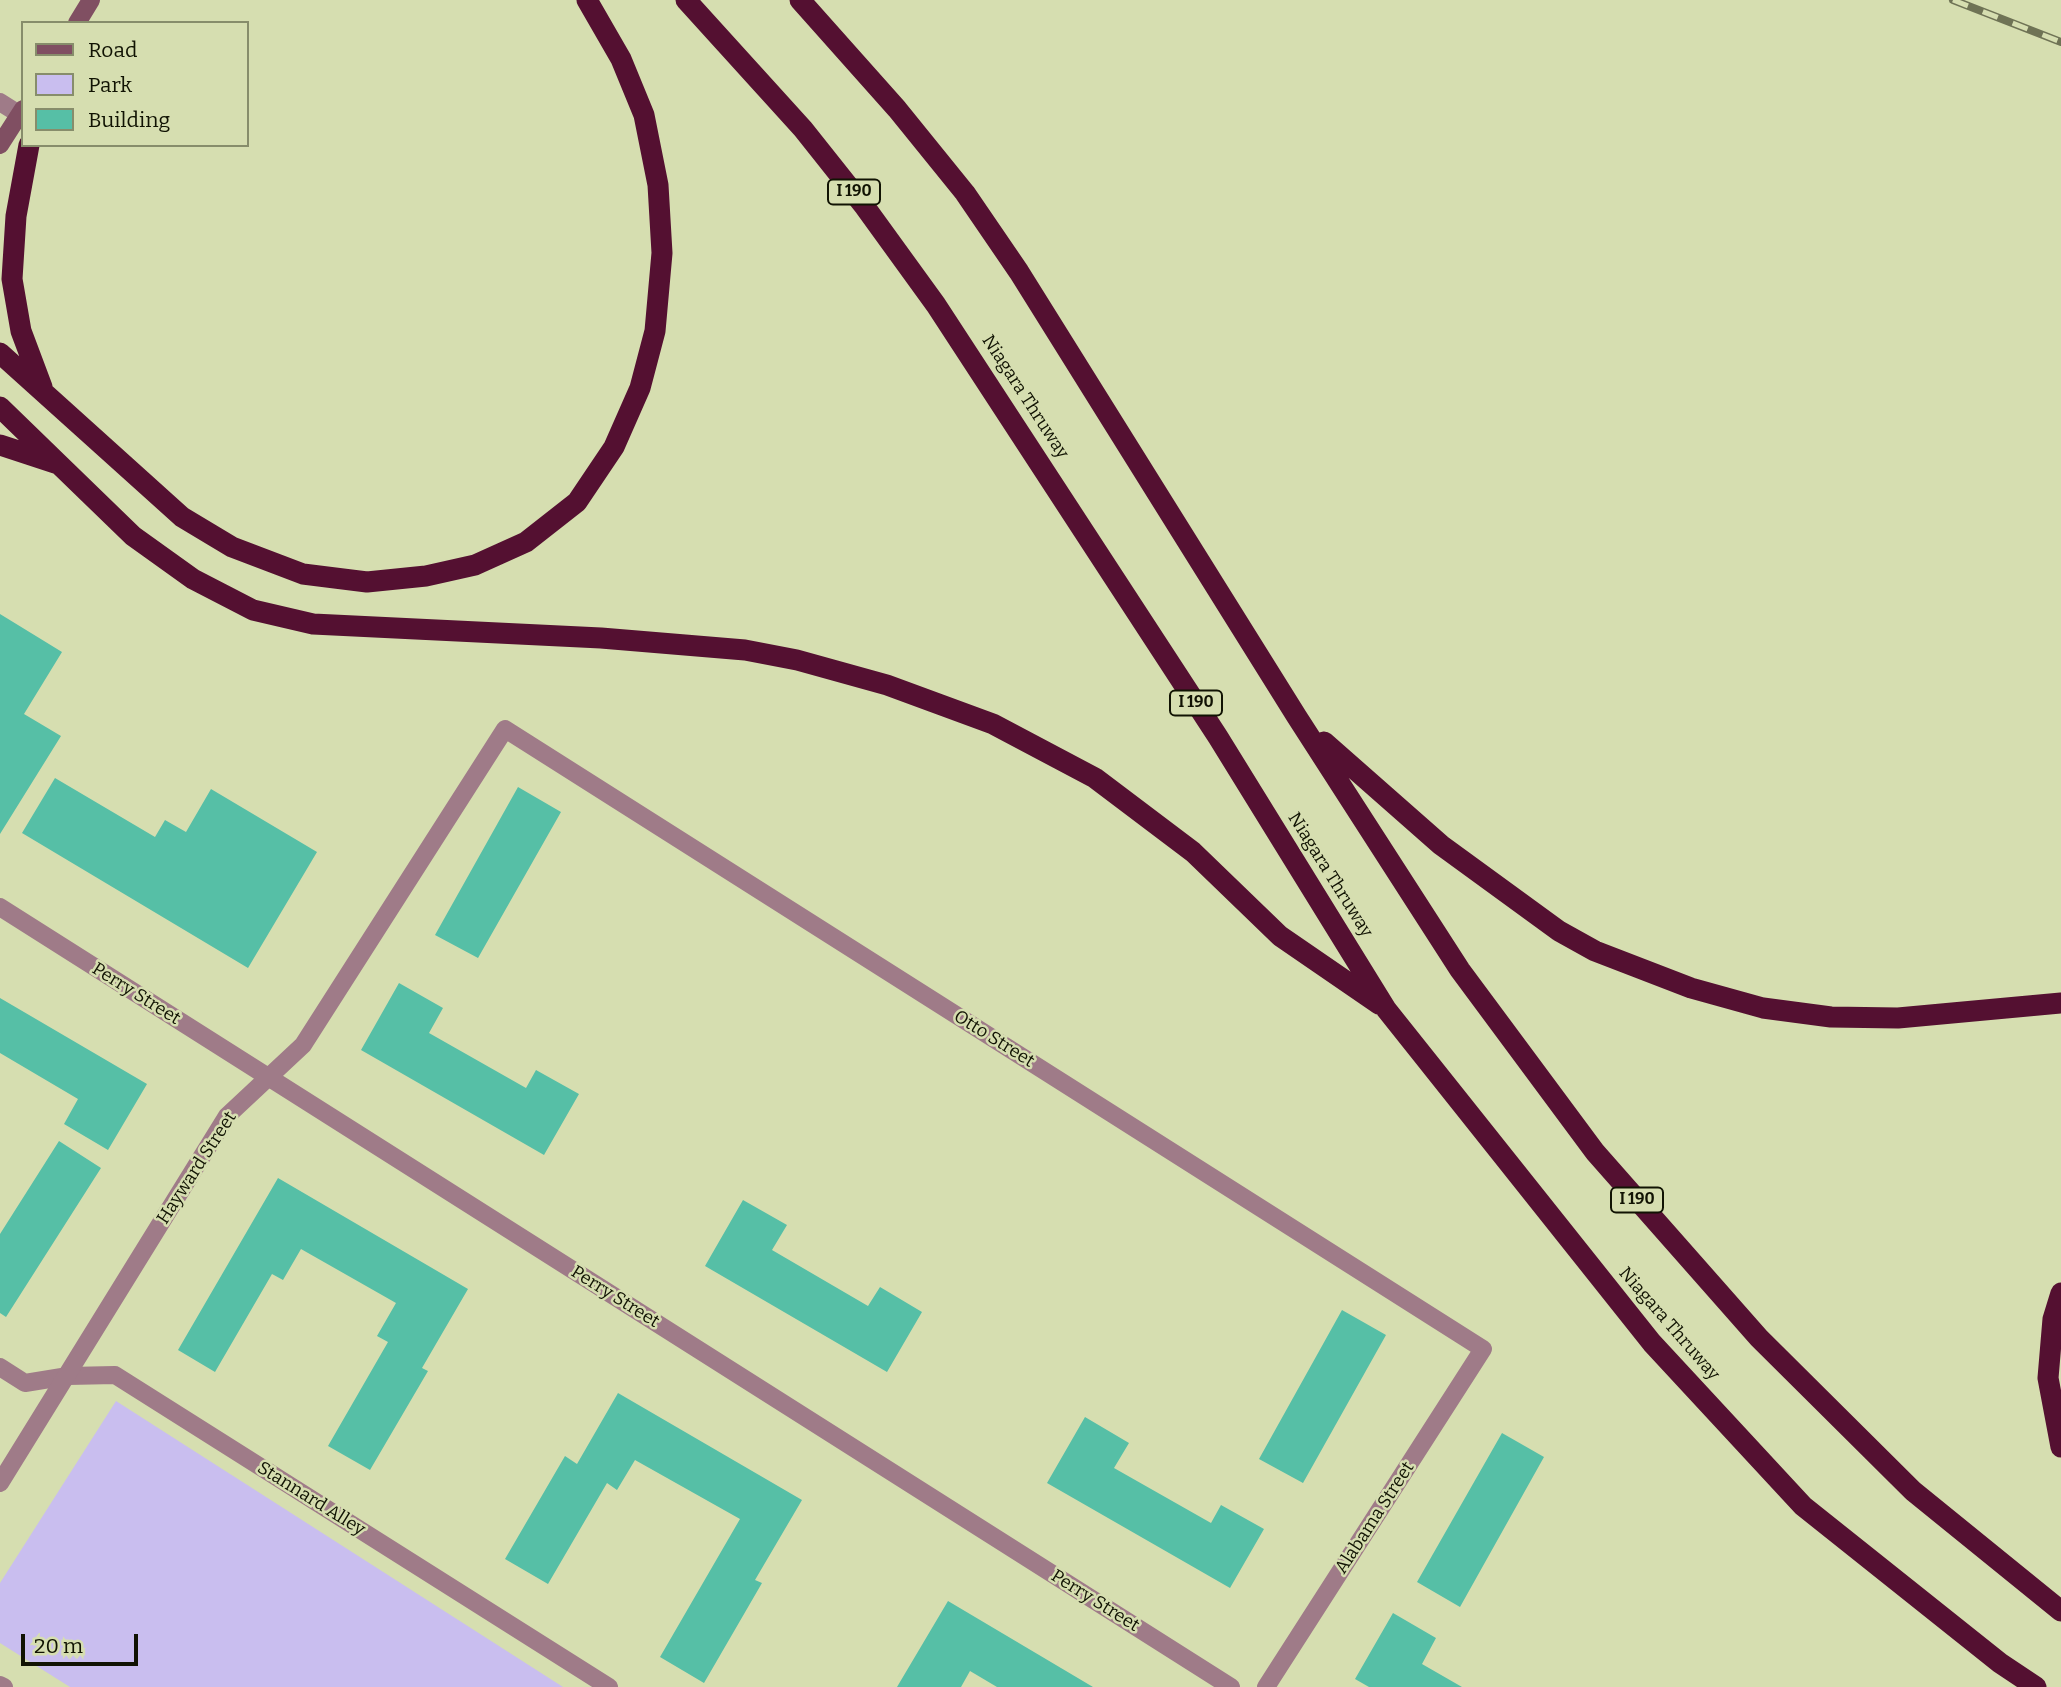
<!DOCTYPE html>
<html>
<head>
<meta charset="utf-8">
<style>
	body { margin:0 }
	#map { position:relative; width:2061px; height:1687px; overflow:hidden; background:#d6deb0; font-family:Bitter,serif }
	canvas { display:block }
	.legend { position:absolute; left:21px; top:21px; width:228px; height:126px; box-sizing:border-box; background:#d6deb0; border:2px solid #878d6b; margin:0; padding:9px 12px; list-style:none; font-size:21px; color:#111303 }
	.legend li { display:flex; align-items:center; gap:14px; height:35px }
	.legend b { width:35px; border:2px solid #878d6b }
	.scale { position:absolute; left:21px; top:1634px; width:117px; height:32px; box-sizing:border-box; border:4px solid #111303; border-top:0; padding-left:9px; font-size:21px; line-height:24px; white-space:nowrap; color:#111303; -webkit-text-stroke:5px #d6deb0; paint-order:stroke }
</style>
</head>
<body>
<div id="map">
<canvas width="2061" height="1687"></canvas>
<ul class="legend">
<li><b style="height:9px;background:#804f62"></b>Road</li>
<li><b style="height:19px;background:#c9beef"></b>Park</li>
<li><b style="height:19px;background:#56bfa6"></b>Building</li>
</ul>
<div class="scale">20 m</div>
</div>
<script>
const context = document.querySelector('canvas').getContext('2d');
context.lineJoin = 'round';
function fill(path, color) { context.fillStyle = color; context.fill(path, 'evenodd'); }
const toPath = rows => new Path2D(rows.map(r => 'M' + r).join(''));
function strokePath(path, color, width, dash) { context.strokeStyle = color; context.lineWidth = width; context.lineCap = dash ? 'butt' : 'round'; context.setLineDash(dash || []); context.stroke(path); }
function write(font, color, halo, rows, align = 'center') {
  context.font = font + ' Bitter,serif'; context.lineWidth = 5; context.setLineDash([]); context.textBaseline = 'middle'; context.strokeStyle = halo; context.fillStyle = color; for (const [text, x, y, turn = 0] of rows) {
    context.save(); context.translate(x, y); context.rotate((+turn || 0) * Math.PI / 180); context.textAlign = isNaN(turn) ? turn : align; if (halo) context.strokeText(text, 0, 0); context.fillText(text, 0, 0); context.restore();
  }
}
fill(toPath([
	[116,1401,563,1687,70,1687,0,1643,0,1583]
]), '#c9beef');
fill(toPath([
	[0,614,62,652,24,714,61,736,0,834],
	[55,778,155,837,165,820,186,832,211,789,317,852,248,968,22,833],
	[518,787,561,812,478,958,435,935],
	[399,983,443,1008,429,1033,526,1088,536,1070,579,1094,544,1155,361,1050],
	[0,998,147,1084,108,1150,64,1124,78,1099,0,1053],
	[59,1141,101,1168,6,1317,0,1313,0,1234],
	[278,1178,468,1289,422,1368,428,1371,370,1470,328,1446,388,1342,377,1336,396,1303,301,1249,283,1280,272,1274,215,1372,178,1350],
	[743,1200,787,1225,772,1250,868,1306,880,1287,922,1312,887,1372,705,1266],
	[1342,1310,1386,1335,1303,1483,1259,1459],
	[618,1393,802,1500,755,1580,762,1583,704,1683,660,1657,740,1519,635,1460,617,1490,607,1483,548,1584,505,1559,565,1456,577,1464],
	[1085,1417,1129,1443,1114,1468,1211,1523,1221,1505,1264,1529,1230,1588,1047,1483],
	[1502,1433,1544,1457,1460,1607,1417,1582],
	[948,1601,1093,1687,997,1687,970,1671,961,1687,897,1687],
	[1393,1613,1436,1638,1422,1664,1462,1687,1369,1687,1355,1679]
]), '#56bfa6');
strokePath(toPath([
	[0,102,19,114],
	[0,1367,25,1383,68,1376,115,1375,609,1687]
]), '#9f7b88', 18);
strokePath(toPath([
	[0,907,1231,1687],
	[0,1483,227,1116,303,1045,505,729,1483,1349,1266,1687],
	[0,1685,4,1687]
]), '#9f7b88', 18);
strokePath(toPath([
	[77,23,91,0],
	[0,145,23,109]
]), '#804f62', 18);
strokePath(toPath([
	[686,0,803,129,865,207,936,305,1218,737,1386,1009,1652,1343,1803,1506,2000,1663,2036,1687],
	[800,0,897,109,965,193,1019,272,1297,717,1460,970,1595,1152,1759,1338,1913,1491,2061,1611],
	[29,145,16,216,12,279,21,331,42,387],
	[0,353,182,517,232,547,303,574,367,582,426,576,475,565,526,542,577,502,614,447,640,388,655,331,662,253,658,185,644,115,621,59,587,0],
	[0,407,133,536,193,579,253,610,313,624,601,638,745,650,797,660,887,685,993,724,1095,778,1193,852,1280,936,1379,1004],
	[0,445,55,463],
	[1324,742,1441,845,1559,931,1595,951,1691,988,1763,1008,1831,1017,1898,1018,2061,1003],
	[2061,1293,2053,1319,2048,1378,2061,1447]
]), '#541031', 21);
const rail = toPath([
	[1953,0,2061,42]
]);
strokePath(rail, '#6f7355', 8);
strokePath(rail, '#d6deb0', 5, [16]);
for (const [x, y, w] of [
	[854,192,52],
	[1196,703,52],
	[1637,1200,52]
]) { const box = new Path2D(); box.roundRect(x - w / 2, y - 12.5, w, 25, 5); context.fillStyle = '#d6deb0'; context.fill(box); strokePath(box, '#111303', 2); }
write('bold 16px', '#111303', null, [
	["I 190",854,192],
	["I 190",1196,703],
	["I 190",1637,1200]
]);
write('18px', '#111303', '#d6deb0', [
	["Niagara Thruway",1025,397,57],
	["Niagara Thruway",1330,875,58],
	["Perry Street",136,994,32],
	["Otto Street",994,1039,32],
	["Hayward Street",197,1168,-57],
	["Perry Street",615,1297,32],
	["Niagara Thruway",1669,1324,49],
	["Stannard Alley",311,1499,32],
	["Alabama Street",1375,1518,-57],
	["Perry Street",1095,1601,32]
]);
</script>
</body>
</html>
